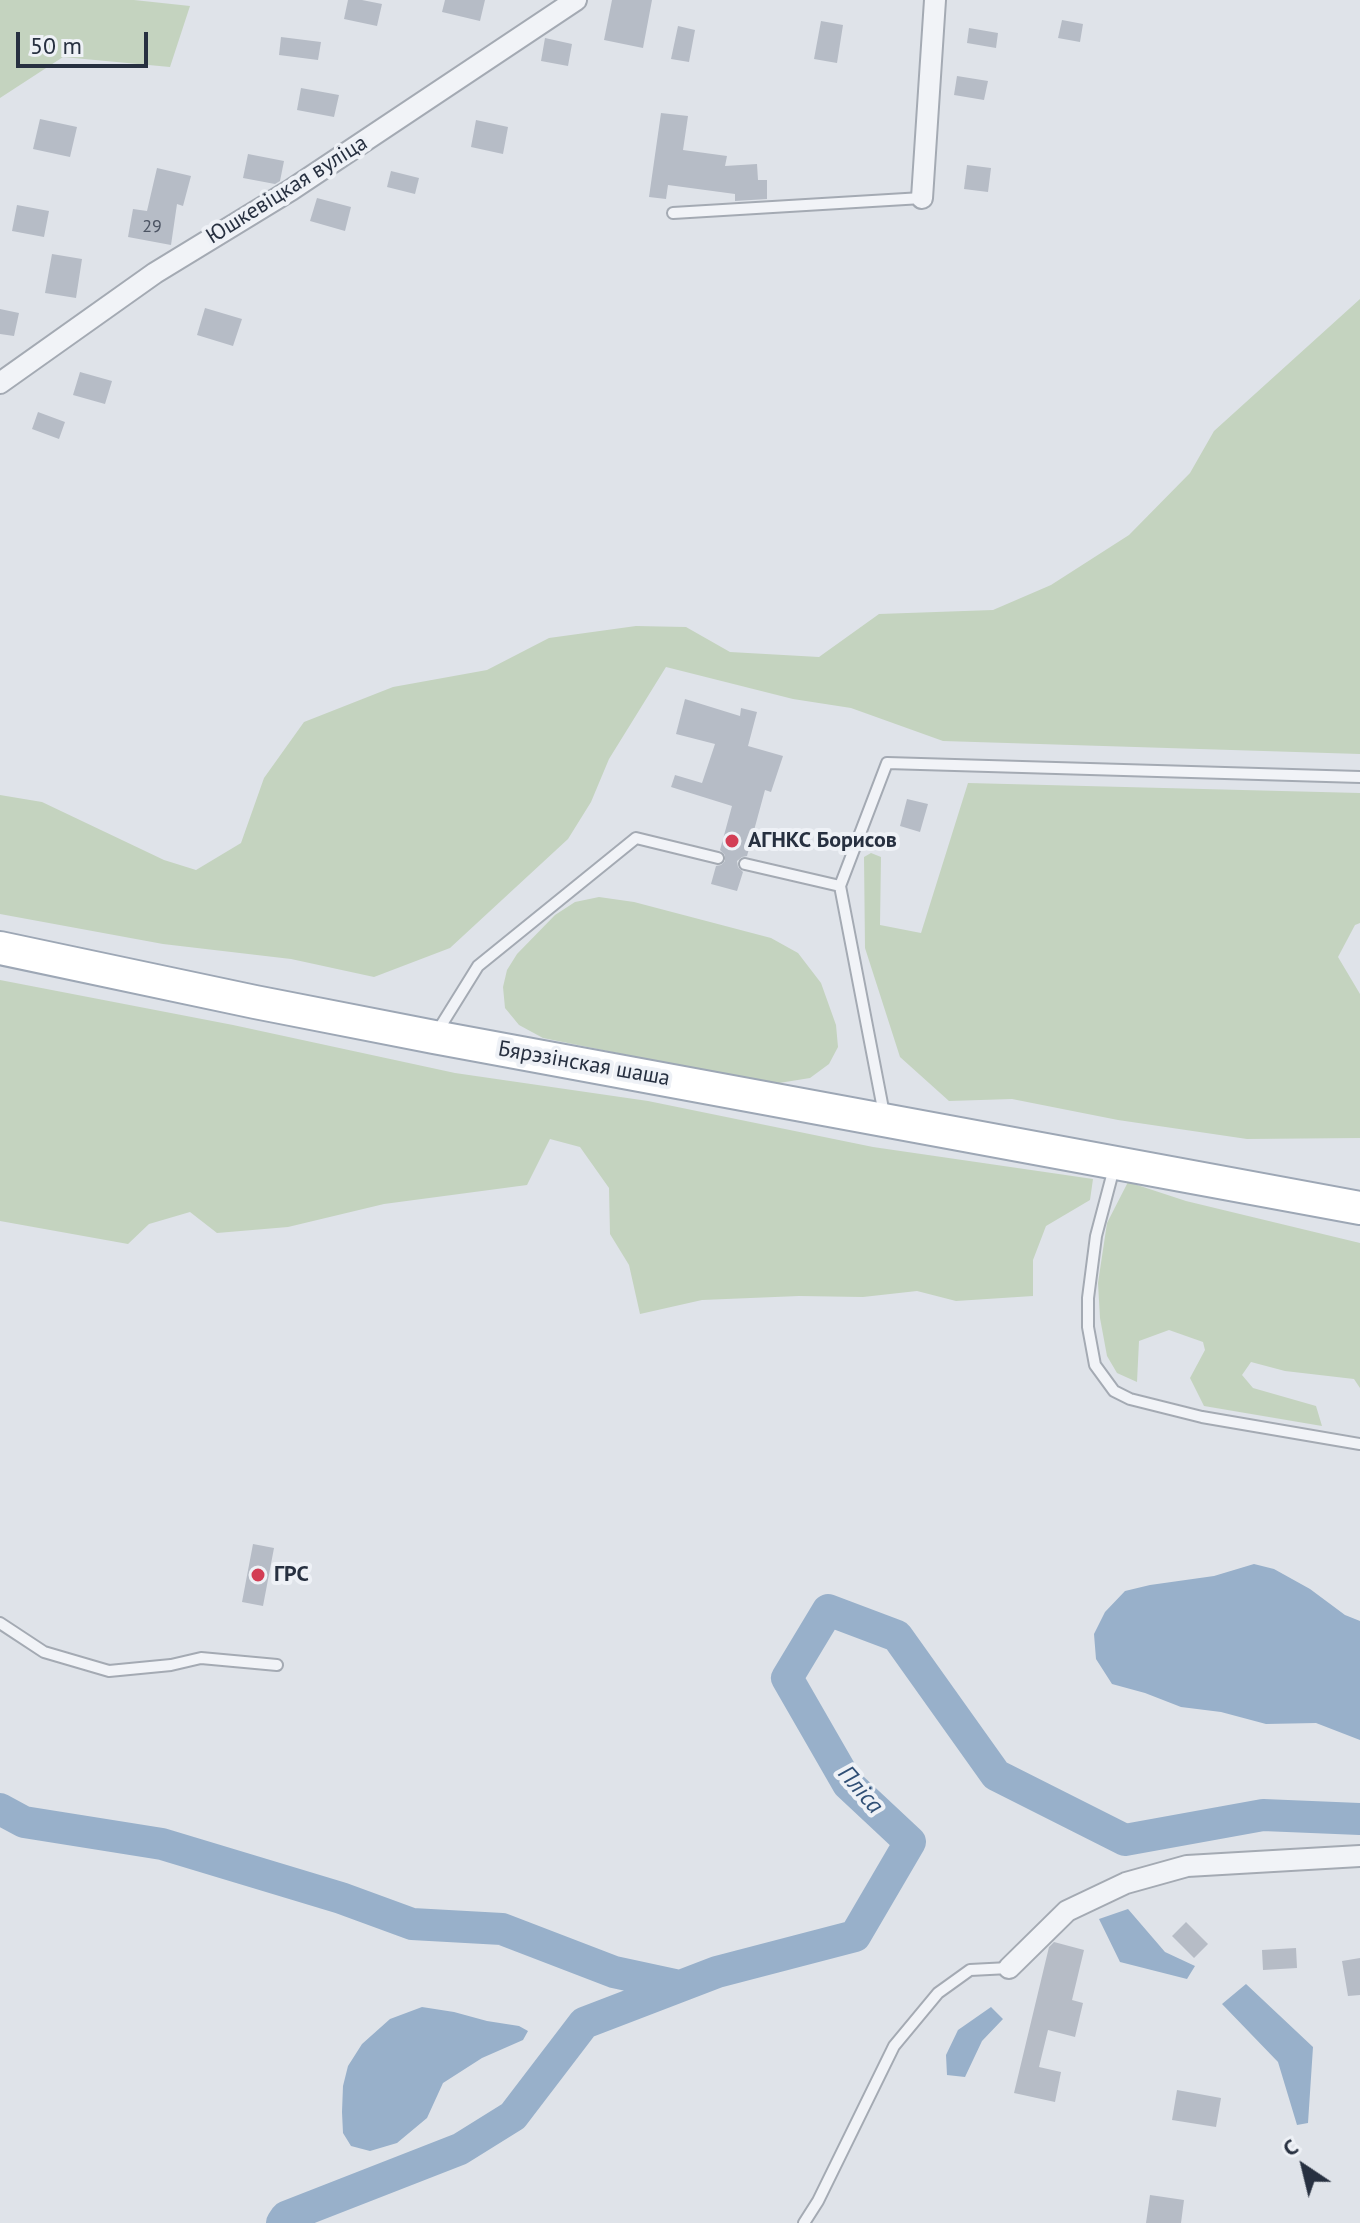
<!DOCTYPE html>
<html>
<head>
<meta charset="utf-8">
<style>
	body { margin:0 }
	#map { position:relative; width:1360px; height:2223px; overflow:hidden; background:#dfe3e9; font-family:"PT Sans",sans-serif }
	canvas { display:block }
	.north { position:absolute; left:1264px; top:2127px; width:80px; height:80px; -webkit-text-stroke:6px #eef1f6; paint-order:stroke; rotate:325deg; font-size:22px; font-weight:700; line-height:32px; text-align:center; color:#273040 }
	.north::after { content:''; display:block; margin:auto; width:28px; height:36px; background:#273040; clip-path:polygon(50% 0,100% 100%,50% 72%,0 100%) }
	.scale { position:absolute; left:16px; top:32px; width:132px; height:36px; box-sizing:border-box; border:4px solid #273040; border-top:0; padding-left:10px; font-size:24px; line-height:28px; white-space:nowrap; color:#273040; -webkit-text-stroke:6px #eef1f6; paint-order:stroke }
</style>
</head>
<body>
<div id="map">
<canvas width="1360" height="2223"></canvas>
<div class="north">С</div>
<div class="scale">50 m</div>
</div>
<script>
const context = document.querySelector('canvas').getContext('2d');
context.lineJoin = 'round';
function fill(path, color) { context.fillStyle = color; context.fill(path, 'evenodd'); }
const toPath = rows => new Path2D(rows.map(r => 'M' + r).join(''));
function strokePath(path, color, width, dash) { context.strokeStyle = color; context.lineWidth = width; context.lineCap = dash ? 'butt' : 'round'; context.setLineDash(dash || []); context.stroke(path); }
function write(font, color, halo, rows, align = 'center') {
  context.font = font + ' "PT Sans",sans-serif'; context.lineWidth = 8; context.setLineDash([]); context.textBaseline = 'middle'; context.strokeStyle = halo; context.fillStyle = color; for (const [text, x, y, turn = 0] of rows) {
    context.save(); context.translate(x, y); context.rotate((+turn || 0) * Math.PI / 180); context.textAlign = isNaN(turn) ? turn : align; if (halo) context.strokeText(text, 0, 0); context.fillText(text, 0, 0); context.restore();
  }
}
fill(toPath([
	[0,0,134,0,190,6,170,67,63,57,0,98],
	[1360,299,1360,754,943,741,851,708,793,699,666,667,609,759,591,802,568,839,450,948,374,977,291,959,163,944,0,914,0,795,42,802,164,860,196,870,241,843,264,778,304,722,393,687,487,670,549,638,636,626,686,627,730,652,819,657,879,614,993,610,1051,585,1129,535,1190,473,1214,431],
	[968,783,1360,793,1360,923,1355,925,1338,957,1360,994,1360,1138,1247,1139,1118,1120,1012,1099,949,1101,900,1057,865,948,864,857,871,853,881,857,880,925,921,933],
	[599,897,634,902,771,938,798,953,821,983,836,1025,838,1047,829,1064,810,1078,779,1083,751,1080,543,1038,519,1025,505,1008,503,987,507,970,517,954,555,915,575,902],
	[0,980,233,1025,455,1073,648,1101,873,1147,1093,1179,1090,1200,1046,1226,1033,1260,1033,1296,956,1301,917,1291,863,1297,799,1296,702,1300,640,1314,629,1265,610,1234,609,1188,580,1147,550,1139,527,1185,384,1204,288,1227,217,1233,190,1212,149,1224,128,1244,0,1221],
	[1128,1182,1186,1201,1360,1243,1360,1388,1354,1379,1285,1371,1251,1362,1242,1375,1253,1388,1316,1406,1322,1426,1204,1406,1190,1378,1205,1350,1203,1342,1169,1330,1139,1341,1137,1382,1117,1373,1107,1356,1100,1318,1098,1283,1107,1223]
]), '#c4d3bf');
fill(toPath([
	[1254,1564,1274,1569,1310,1589,1345,1615,1360,1621,1360,1740,1316,1723,1266,1724,1221,1712,1181,1707,1145,1693,1112,1684,1096,1659,1094,1634,1105,1612,1125,1591,1150,1585,1214,1576],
	[1128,1909,1165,1952,1195,1966,1187,1979,1120,1962,1099,1919],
	[1246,1984,1313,2047,1308,2123,1297,2125,1278,2062,1222,2004],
	[422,2007,454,2012,487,2021,519,2026,528,2031,523,2040,482,2058,443,2083,427,2118,397,2143,370,2151,351,2146,343,2133,342,2112,343,2086,348,2066,362,2044,390,2019],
	[991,2007,1003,2019,982,2041,965,2077,947,2075,946,2055,958,2030]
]), '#98b0ca');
strokePath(toPath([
	[0,1809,24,1822,162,1844,341,1898,412,1924,502,1929,614,1972,679,1986],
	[282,2223,286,2217,460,2149,513,2116,584,2023,717,1972,855,1936,910,1842,848,1784,787,1678,828,1610,897,1636,996,1775,1125,1840,1263,1815,1360,1819]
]), '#98b0ca', 32);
fill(toPath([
	[348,0,362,0,382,4,377,26,344,19],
	[445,0,485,0,480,21,442,12],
	[612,0,652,0,643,48,604,40],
	[1062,20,1083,24,1080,42,1058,38],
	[821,21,843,25,837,63,814,59],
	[678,26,695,30,689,62,671,59],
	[969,28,998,33,996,48,967,43],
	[281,37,321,42,318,60,279,55],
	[545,38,572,44,568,66,541,61],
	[957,76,988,81,984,100,954,95],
	[301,88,339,95,334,117,297,110],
	[661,113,688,116,683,150,727,156,725,166,757,164,758,180,767,180,767,199,735,201,735,194,668,185,666,199,649,197],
	[40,119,77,127,70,157,33,149],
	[476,120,508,127,503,154,471,147],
	[248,154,284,161,280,181,275,184,243,178],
	[967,165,991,168,988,192,964,189],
	[157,168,191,176,183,206,177,204,171,245,128,237,133,209,147,211],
	[391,171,419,178,415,194,387,187],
	[317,198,351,207,345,231,310,221],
	[17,205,49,211,44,237,12,231],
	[52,254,82,259,76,298,45,293],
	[205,308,242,319,233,346,197,335],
	[0,309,19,313,14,336,0,334],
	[80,372,112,381,105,404,73,395],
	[38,412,65,422,59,439,32,429],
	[685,699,740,716,741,708,757,712,748,746,783,756,771,792,765,790,747,856,742,857,737,861,738,867,743,872,737,891,711,884,716,866,721,865,725,861,725,855,720,850,732,806,671,787,675,775,702,783,715,744,676,734],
	[907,799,928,804,920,832,900,826],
	[253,1544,274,1548,263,1606,242,1602],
	[1186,1922,1208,1944,1194,1958,1172,1936],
	[1054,1942,1084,1950,1072,2000,1083,2003,1075,2037,1048,2030,1039,2067,1061,2072,1055,2102,1014,2093,1049,1947],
	[1296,1948,1297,1968,1263,1970,1262,1950],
	[1360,1958,1360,1995,1348,1996,1342,1961],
	[1177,2090,1221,2098,1216,2127,1172,2120],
	[1150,2195,1184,2200,1181,2223,1146,2223]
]), '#b6bcc6');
const lane = toPath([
	[673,213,922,198],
	[745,864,840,886,884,1114],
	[840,886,887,763,1360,777],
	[437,1032,478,966,636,838,718,858],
	[1114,1168,1096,1236,1088,1298,1088,1327,1095,1365,1114,1391,1130,1399,1202,1417,1360,1444],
	[0,1623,44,1652,109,1671,171,1665,201,1658,277,1665],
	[804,2223,818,2201,894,2046,938,1993,970,1970,1009,1968]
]);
const street = toPath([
	[922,198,935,0],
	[0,383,155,273,291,190,576,0],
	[1009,1968,1067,1911,1126,1883,1187,1866,1360,1856]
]);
const primary = toPath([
	[0,948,255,1002,434,1037,1360,1208]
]);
strokePath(lane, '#a4aab3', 14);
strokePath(street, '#a4aab3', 24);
strokePath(primary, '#9da7b5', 36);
strokePath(lane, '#f1f3f7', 10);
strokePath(street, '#f1f3f7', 20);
strokePath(primary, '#fff', 32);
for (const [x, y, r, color] of [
	[732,841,8,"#d33e55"],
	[258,1575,8,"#d33e55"]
]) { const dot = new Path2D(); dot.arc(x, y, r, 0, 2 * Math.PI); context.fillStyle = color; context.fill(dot); strokePath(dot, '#eef1f6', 3); }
write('18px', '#4b5362', null, [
	["29",152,227]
]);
write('22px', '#273040', '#eef1f6', [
	["Юшкевіцкая вуліца",287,190,-32],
	["Бярэзінская шаша",584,1064,10]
]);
write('bold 22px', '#273040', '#eef1f6', [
	["АГНКС Борисов",748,841],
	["ГРС",274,1575]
], 'left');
write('italic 24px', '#304f75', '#eef1f6', [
	["Пліса",860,1790,49]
]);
</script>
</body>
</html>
